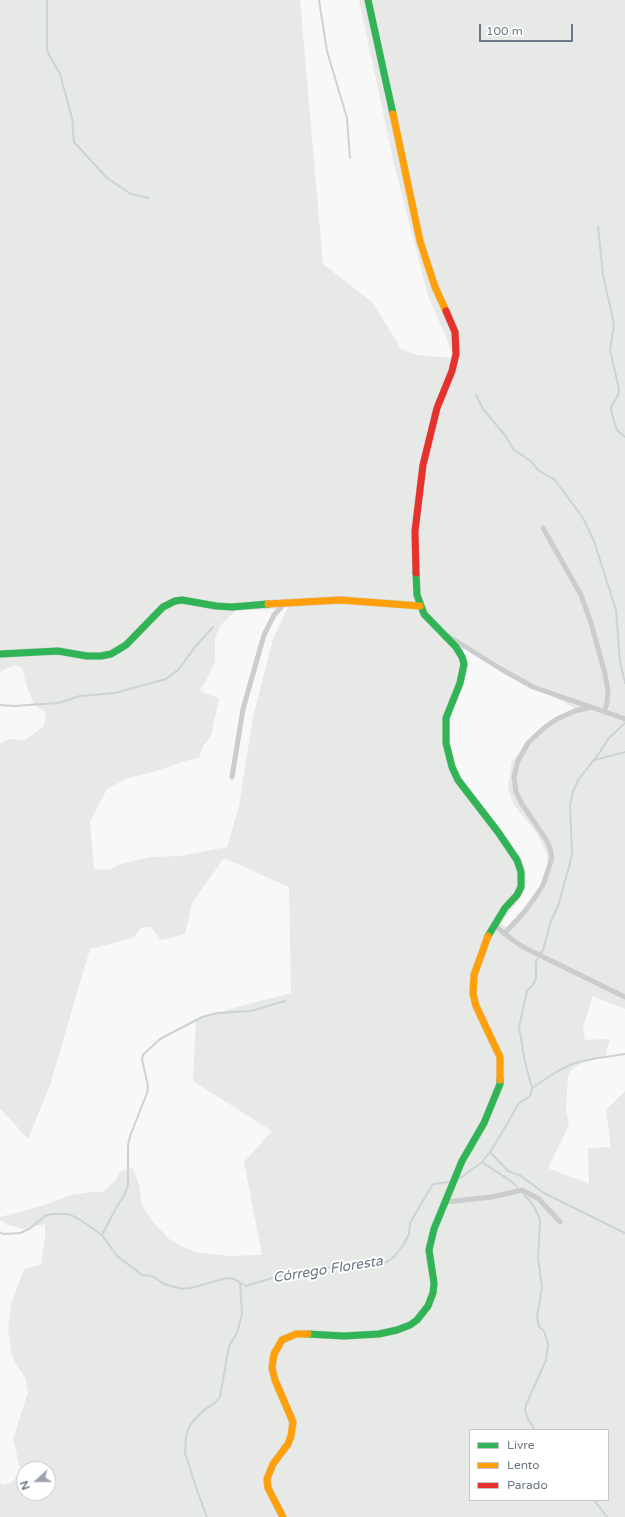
<!DOCTYPE html>
<html>
<head>
<meta charset="utf-8">
<style>
	body { margin:0 }
	#map { position:relative; width:625px; height:1517px; overflow:hidden; background:#f8f8f8; font-family:"Varela Round",sans-serif }
	canvas { display:block }
	.legend { position:absolute; left:469px; top:1429px; width:140px; height:72px; box-sizing:border-box; background:#fff; border:1px solid #c4c8ce; margin:0; padding:5px 7px; list-style:none; font-size:12px; color:#6c7684 }
	.legend li { display:flex; align-items:center; gap:8px; height:20px }
	.legend b { width:20px; border:1px solid #c4c8ce }
	.north { position:absolute; left:16px; top:1461px; width:40px; height:40px; box-sizing:border-box; background:#fff; border:1px solid #c4c8ce; border-radius:50%; rotate:249deg; font-size:11px; font-weight:700; line-height:16px; text-align:center; color:#6c7684 }
	.north::after { content:''; display:block; margin:auto; width:14px; height:18px; background:#9da4ad; clip-path:polygon(50% 0,100% 100%,50% 72%,0 100%) }
	.scale { position:absolute; left:479px; top:24px; width:94px; height:18px; box-sizing:border-box; border:2px solid #6c7684; border-top:0; padding-left:5px; font-size:12px; line-height:14px; white-space:nowrap; color:#6c7684; -webkit-text-stroke:3px #fff; paint-order:stroke }
</style>
</head>
<body>
<div id="map">
<canvas width="625" height="1517"></canvas>
<ul class="legend">
<li><b style="height:5px;background:#30b455"></b>Livre</li>
<li><b style="height:5px;background:#ff9f0a"></b>Lento</li>
<li><b style="height:5px;background:#e5322d"></b>Parado</li>
</ul>
<div class="north">N</div>
<div class="scale">100 m</div>
</div>
<script>
const context = document.querySelector('canvas').getContext('2d');
context.lineJoin = 'round';
function fill(path, color) { context.fillStyle = color; context.fill(path, 'evenodd'); }
const toPath = rows => new Path2D(rows.map(r => 'M' + r).join(''));
function strokePath(path, color, width, dash) { context.strokeStyle = color; context.lineWidth = width; context.lineCap = dash ? 'butt' : 'round'; context.setLineDash(dash || []); context.stroke(path); }
function write(font, color, halo, rows, align = 'center') {
  context.font = font + ' "Varela Round",sans-serif'; context.lineWidth = 4; context.setLineDash([]); context.textBaseline = 'middle'; context.strokeStyle = halo; context.fillStyle = color; for (const [text, x, y, turn = 0] of rows) {
    context.save(); context.translate(x, y); context.rotate((+turn || 0) * Math.PI / 180); context.textAlign = isNaN(turn) ? turn : align; if (halo) context.strokeText(text, 0, 0); context.fillText(text, 0, 0); context.restore();
  }
}
fill(toPath([
	[0,0,300,0,323,264,372,302,401,349,417,355,452,358,452,353,446,337,429,298,425,284,394,164,359,0,625,0,625,1009,593,996,583,1027,585,1040,610,1039,605,1057,581,1063,570,1071,568,1077,566,1110,569,1125,548,1168,589,1184,588,1148,611,1147,606,1110,625,1091,625,1517,0,1517,0,1484,4,1485,14,1481,20,1468,13,1439,28,1392,25,1377,16,1364,12,1355,8,1330,11,1304,24,1269,41,1265,45,1239,45,1224,23,1229,9,1225,0,1220,0,1217,38,1207,72,1195,91,1192,103,1192,115,1181,121,1171,132,1168,134,1171,139,1185,142,1206,154,1223,169,1239,186,1248,196,1252,229,1256,262,1255,244,1162,272,1131,193,1081,196,1020,241,1006,291,993,289,887,224,858,192,903,185,934,161,940,151,927,145,927,141,928,133,938,90,949,50,1085,28,1139,0,1108,0,744,4,741,11,739,25,740,43,727,46,719,45,712,34,704,27,687,22,668,15,665,3,670,0,674],
	[288,607,273,639,253,717,239,806,227,847,180,856,150,857,118,865,109,870,94,869,90,822,107,789,128,778,153,772,185,761,199,758,203,746,211,736,219,698,206,694,201,691,200,689,205,683,215,661,215,638,220,626,236,610,265,610],
	[460,645,574,708,552,719,521,751,512,761,508,787,509,792,514,805,536,832,545,850,547,856,548,867,541,888,519,917,507,928,501,923,522,896,527,883,525,868,520,856,499,829,464,790,449,757,447,724,466,667,463,649],
	[470,1430,608,1430,608,1500,470,1500],
	[24,1469,48,1469,48,1493,24,1493]
]), '#e6e9e5');
strokePath(toPath([
	[47,0,47,49,49,55,60,74,72,118,74,142,107,178,131,194,148,198],
	[319,0,327,51,347,118,350,158],
	[598,227,603,275,614,324,610,350,619,389,618,395,611,407,611,411,617,430,625,437],
	[476,395,483,409,505,435,513,449,532,462,538,470,555,480,583,518,594,541,616,610,620,662,625,683],
	[0,705,14,706,58,703,80,696,115,693,166,679,179,669,195,647,213,627],
	[595,760,625,752],
	[532,1088,556,1072,572,1064,592,1059,625,1054],
	[490,1152,508,1171,521,1176,544,1193,625,1233],
	[482,1162,512,1182,517,1187],
	[456,1181,482,1162,490,1152,507,1124,519,1103,530,1096,531,1093,532,1088,525,1062,519,1027,527,991,534,983,536,979,536,961,543,950,550,924,558,906,569,867,572,854,570,805,573,791,579,779,600,752,608,739,625,723],
	[522,1192,533,1205,539,1217,540,1222,538,1258,542,1287,537,1317,539,1327,544,1331,548,1344,546,1360,526,1405,525,1410,528,1419,535,1430],
	[0,1232,3,1234,20,1233,29,1229,45,1216,51,1214,68,1214,79,1219,102,1235,117,1256,137,1271,142,1275,152,1276,164,1284,182,1289,191,1288,226,1278,234,1279,246,1286,288,1273,347,1265,382,1264,388,1261,394,1257,404,1244,409,1234,410,1223,414,1216,433,1184,451,1182],
	[102,1235,115,1210,125,1194,128,1185,128,1145,130,1136,147,1093,148,1086,142,1059,143,1055,160,1039,202,1017,217,1013,251,1011,285,1001],
	[594,1500,607,1517],
	[207,1517,198,1493,185,1453,186,1436,190,1425,197,1417,204,1410,216,1402,220,1397,229,1346,237,1333,240,1322,242,1313,240,1283]
]), '#cdd2d6', 2);
const fast = toPath([
	[368,0,393,114],
	[416,573,417,595,424,614,456,647,462,657,464,664,460,683,446,718,446,743,452,767,458,780,498,832,517,860,521,872,521,887,517,895,505,908,488,936],
	[0,654,58,651,87,656,101,656,111,654,126,645,163,607,175,601,182,600,216,606,232,607,268,604],
	[308,1334,344,1336,379,1334,397,1330,410,1325,417,1320,428,1306,433,1293,434,1283,429,1250,434,1229,462,1161,484,1123,500,1084,500,1080]
]);
const slow = toPath([
	[393,114,420,241,435,287,446,311],
	[268,604,340,600,420,606],
	[488,936,474,975,473,994,476,1006,500,1057,500,1080],
	[283,1517,268,1488,267,1479,273,1464,288,1444,291,1436,293,1422,275,1380,272,1368,274,1354,282,1340,296,1334,308,1334]
]);
const jam = toPath([
	[416,573,415,531,423,465,437,408,452,371,456,354,455,332,446,311]
]);
strokePath(fast, '#d5d6d6', 8);
strokePath(slow, '#d5d6d6', 8);
strokePath(jam, '#d5d6d6', 8);
strokePath(toPath([
	[543,528,581,595,591,623,605,674,608,691,607,703,604,712],
	[448,636,501,669,533,687,625,719],
	[232,777,243,709,264,635,274,615,286,602],
	[494,925,514,941,523,947,625,997],
	[504,934,525,911,536,896,543,885,552,858,550,848,547,841,522,804,516,792,514,777,518,761,528,743,545,727,557,719,575,711,591,707],
	[445,1202,492,1197,522,1190,539,1199,560,1222]
]), '#cbccce', 5);
strokePath(fast, '#30b455', 7);
strokePath(slow, '#ff9f0a', 7);
strokePath(jam, '#e5322d', 7);
write('italic 14px', '#67767f', '#fff', [
	["Córrego Floresta",328,1270,-9]
]);
</script>
</body>
</html>
